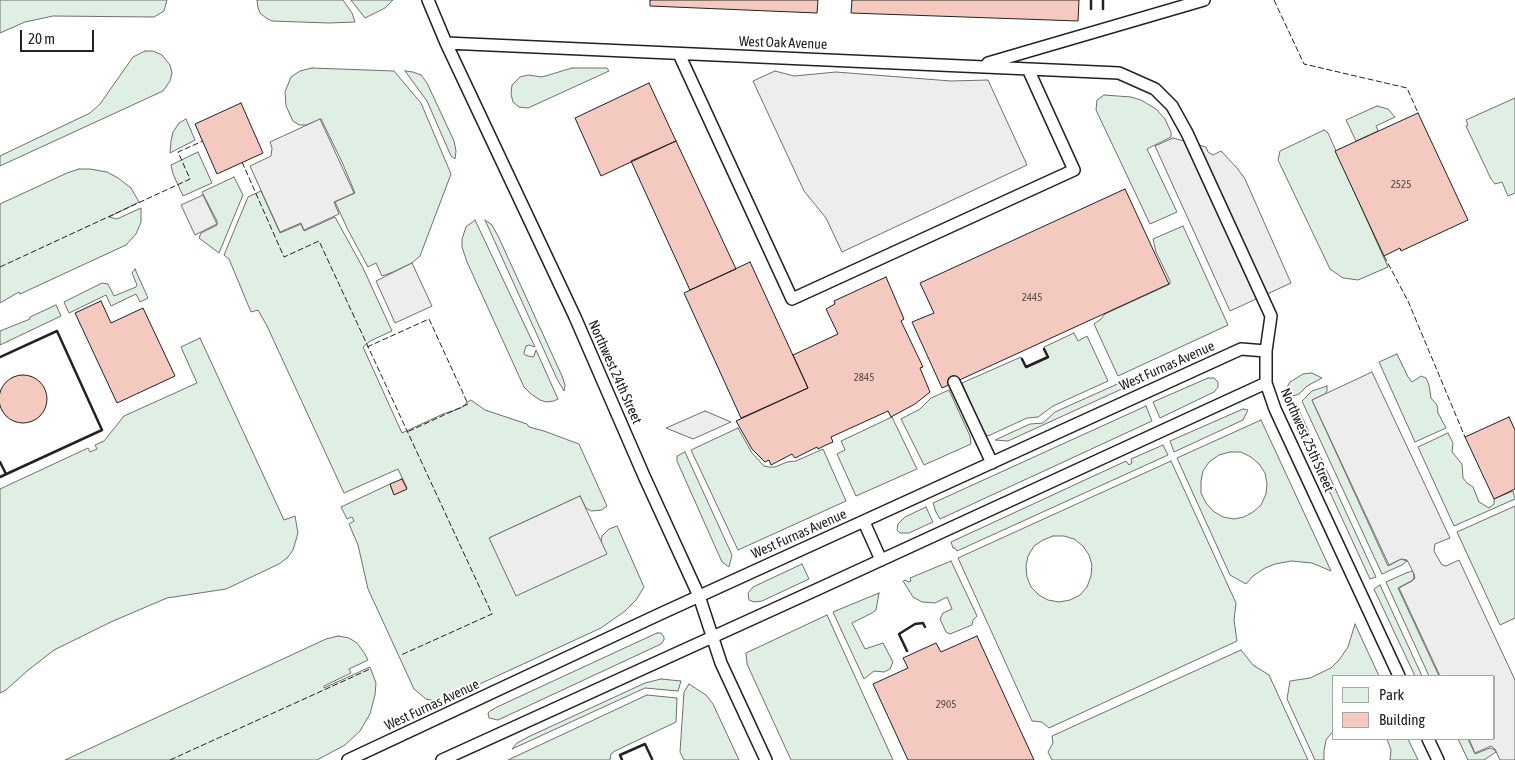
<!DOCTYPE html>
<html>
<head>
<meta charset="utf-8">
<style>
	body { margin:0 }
	#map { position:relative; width:1515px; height:760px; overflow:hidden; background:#fff; font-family:"Asap Condensed",sans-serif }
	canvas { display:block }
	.legend { position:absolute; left:1332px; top:675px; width:162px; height:65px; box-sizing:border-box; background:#fff; border:1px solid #a7a7a7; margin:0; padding:6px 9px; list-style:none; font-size:15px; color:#222 }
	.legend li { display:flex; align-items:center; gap:10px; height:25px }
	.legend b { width:25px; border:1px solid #a7a7a7 }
	.scale { position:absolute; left:20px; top:30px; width:74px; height:22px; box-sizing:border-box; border:2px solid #222; border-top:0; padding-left:6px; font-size:15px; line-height:18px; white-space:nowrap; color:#222; -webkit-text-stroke:4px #fff; paint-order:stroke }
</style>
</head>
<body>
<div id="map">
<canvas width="1515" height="760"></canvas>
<ul class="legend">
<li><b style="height:14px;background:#e0efe3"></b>Park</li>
<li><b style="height:14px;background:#f3c9c0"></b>Building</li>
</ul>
<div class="scale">20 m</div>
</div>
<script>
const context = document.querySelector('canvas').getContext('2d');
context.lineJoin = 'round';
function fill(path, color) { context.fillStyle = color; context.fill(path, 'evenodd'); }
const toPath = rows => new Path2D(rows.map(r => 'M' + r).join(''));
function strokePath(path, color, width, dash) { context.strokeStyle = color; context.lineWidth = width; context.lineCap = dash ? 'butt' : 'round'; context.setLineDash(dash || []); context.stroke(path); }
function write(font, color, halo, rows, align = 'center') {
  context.font = font + ' "Asap Condensed",sans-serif'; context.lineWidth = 4; context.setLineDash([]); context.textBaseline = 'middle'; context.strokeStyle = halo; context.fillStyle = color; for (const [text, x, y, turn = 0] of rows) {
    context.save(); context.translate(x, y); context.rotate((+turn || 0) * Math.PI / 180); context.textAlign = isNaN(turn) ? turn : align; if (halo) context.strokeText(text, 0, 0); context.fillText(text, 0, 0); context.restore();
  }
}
const green = toPath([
	[0,0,167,0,164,11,154,17,53,16,25,22,0,33,0,0],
	[257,0,343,0,352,13,355,22,329,23,272,21,266,18,260,13,258,8,257,0],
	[351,0,393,0,385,8,365,18,351,0],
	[145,51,153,51,162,55,170,65,172,73,170,81,163,91,0,166,0,156,90,113,100,104,133,57,145,51],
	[312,68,394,71,421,103,451,174,420,256,412,263,393,272,382,276,376,263,368,267,348,230,335,202,355,193,342,162,321,119,306,125,299,125,293,121,286,106,285,92,291,77,300,71,312,68],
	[572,68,607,68,609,71,528,108,519,107,513,102,511,94,512,85,520,77,528,75,542,77,572,68],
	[405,71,413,72,421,75,427,83,454,141,456,151,455,159,451,156,427,101,405,71],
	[1104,95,1131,97,1141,100,1156,109,1165,119,1171,132,1171,137,1147,149,1177,212,1150,224,1096,110,1097,100,1104,95],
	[1515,98,1515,193,1508,196,1502,182,1495,184,1491,179,1466,126,1468,125,1466,120,1515,98],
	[1377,106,1388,109,1395,117,1376,126,1378,131,1356,141,1346,120,1377,106],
	[186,119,195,140,170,153,171,141,173,132,179,123,186,119],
	[1324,130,1328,133,1388,267,1358,280,1343,278,1330,269,1278,160,1280,151,1324,130],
	[198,152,212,183,183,196,173,174,171,165,198,152],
	[79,169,90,169,107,172,118,178,131,188,139,202,109,217,117,219,141,208,141,222,136,234,126,245,20,294,19,292,0,303,0,204,67,173,79,169],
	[234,177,243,195,219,253,199,238,201,233,217,225,217,221,202,192,234,177],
	[261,191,280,233,301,224,304,231,335,217,363,268,392,331,370,341,363,347,402,433,443,414,461,408,466,404,466,403,471,400,485,410,527,424,529,427,544,431,579,444,607,506,602,510,591,511,586,508,580,496,489,538,606,554,601,541,602,536,609,529,617,526,644,587,636,600,625,611,601,628,443,701,436,701,426,699,414,689,368,589,358,545,349,524,354,521,352,517,347,519,341,507,390,484,394,494,407,488,398,469,344,493,267,326,258,310,251,312,229,259,224,255,248,197,261,191],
	[475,220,535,347,529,345,526,346,524,353,525,355,532,357,534,356,536,350,558,399,554,401,546,402,540,400,531,394,524,387,467,262,462,247,462,239,466,227,475,220],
	[485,220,492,225,499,238,562,376,565,385,564,391,557,379,485,220],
	[1183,226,1228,325,1118,376,1094,324,1101,319,1105,314,1170,284,1170,281,1156,252,1153,239,1183,226],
	[135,269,148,298,140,302,136,294,111,306,106,295,69,313,64,302,102,283,108,284,114,296,136,287,137,285,132,273,135,269],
	[56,305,61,316,0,345,0,331,30,319,30,317,56,305],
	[1074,333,1078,341,1087,336,1108,381,1053,406,1038,417,1027,418,988,436,983,431,962,383,1021,357,1026,368,1048,358,1044,347,1074,333],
	[200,338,284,520,295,516,298,533,293,550,288,557,279,564,226,589,167,598,113,621,54,650,27,671,6,690,0,693,0,489,88,448,90,452,97,449,95,445,104,441,124,416,197,383,181,347,200,338],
	[1397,354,1408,377,1412,382,1421,376,1426,378,1429,385,1431,398,1437,405,1438,413,1446,428,1415,442,1379,362,1397,354],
	[1312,373,1322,378,1307,386,1299,394,1287,398,1286,389,1290,382,1303,374,1312,373],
	[1133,377,1135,383,1008,441,995,440,1030,424,1043,423,1055,412,1133,377],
	[1208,378,1214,378,1218,382,1218,387,1214,392,1160,418,1153,402,1208,378],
	[1327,386,1327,391,1325,394,1312,400,1388,566,1401,559,1407,561,1402,565,1382,574,1302,401,1312,391,1327,386],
	[949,390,970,436,971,444,924,465,901,419,920,409,931,398,949,390],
	[1296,404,1376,577,1370,579,1291,408,1296,404],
	[1146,406,1152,421,940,519,936,512,933,503,1146,406],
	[1243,409,1248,410,1243,420,1174,452,1170,441,1243,409],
	[892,417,917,469,856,496,837,454,845,450,841,441,892,417],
	[1261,420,1331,571,1312,563,1291,561,1275,564,1265,568,1253,576,1246,584,1230,575,1177,458,1261,420],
	[1230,452,1241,452,1251,457,1259,464,1265,473,1267,484,1266,494,1261,505,1253,512,1244,517,1234,519,1223,517,1213,511,1206,503,1201,493,1201,481,1203,471,1209,462,1219,455,1230,452],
	[738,428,752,453,764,466,769,467,775,467,787,462,796,461,823,449,846,501,738,550,691,450,738,428],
	[1448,433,1453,443,1452,452,1462,464,1463,478,1467,483,1473,487,1479,502,1489,508,1494,504,1494,499,1513,491,1515,499,1454,526,1418,447,1448,433],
	[1163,445,1168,455,957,551,955,548,953,548,951,542,1126,461,1129,465,1132,463,1131,459,1163,445],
	[685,452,732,555,729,567,722,562,677,461,677,456,685,452],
	[1171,461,1236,603,1234,620,1237,641,1049,728,1042,722,1032,721,958,558,1171,461],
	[1053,536,1064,536,1074,539,1083,546,1089,555,1092,565,1091,576,1087,587,1080,595,1070,600,1059,602,1048,600,1039,595,1031,587,1027,577,1026,566,1028,556,1034,546,1043,540,1053,536],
	[1515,506,1515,618,1500,625,1457,532,1515,506],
	[926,507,933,522,909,533,900,533,897,530,898,524,905,517,926,507],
	[951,561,977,616,973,620,972,625,950,634,946,632,940,619,943,613,952,609,947,597,935,603,922,602,913,597,903,581,906,580,908,582,911,581,910,578,951,561],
	[802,564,809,579,762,601,754,602,749,600,748,593,753,587,802,564],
	[1413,571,1414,577,1413,580,1398,588,1439,676,1429,676,1386,582,1406,573,1413,571],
	[1380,585,1422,676,1415,676,1374,589,1380,585],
	[879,593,876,610,872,613,852,623,865,649,883,643,893,662,890,669,884,672,874,671,864,679,833,612,879,593],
	[827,615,893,760,791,760,747,664,746,653,827,615],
	[1355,624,1379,676,1334,676,1334,730,1326,740,1324,751,1324,760,1315,760,1287,699,1290,681,1310,678,1331,668,1339,660,1348,647,1355,624],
	[657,633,661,633,664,637,664,640,661,644,498,720,489,718,488,713,490,711,497,707,657,633],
	[338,636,349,638,357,643,365,654,368,660,349,669,351,673,324,686,324,688,370,667,376,683,375,695,370,714,360,731,345,745,317,760,65,760,326,639,338,636],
	[1241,650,1253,665,1269,675,1308,760,1052,760,1048,752,1053,743,1052,736,1241,650],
	[661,679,681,681,678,691,645,688,512,749,517,743,528,737,645,683,661,679],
	[689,684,706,695,713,704,739,760,684,760,680,752,684,692,689,684],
	[647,695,677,698,676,722,615,751,611,754,610,760,508,760,647,695],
	[1387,739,1408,739,1418,760,1390,760,1391,750,1387,739],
	[1458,739,1468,739,1475,754,1490,748,1495,750,1496,752,1484,760,1468,760,1458,739]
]);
fill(green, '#e0efe3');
strokePath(green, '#6f6f6f', 1);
const parking = toPath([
	[775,71,794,76,836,72,951,81,988,80,1027,165,842,252,826,218,804,191,753,81,775,71],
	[320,119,354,193,334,202,339,214,304,230,301,223,280,232,250,166,271,156,272,148,270,142,320,119],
	[1173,138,1206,147,1208,152,1213,155,1221,151,1237,168,1245,179,1291,283,1230,311,1155,146,1173,138],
	[203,195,217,224,195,235,181,205,203,195],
	[412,263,432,306,395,323,376,281,412,263],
	[1372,372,1450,538,1435,544,1434,551,1442,565,1446,566,1459,560,1515,680,1515,760,1500,760,1495,749,1491,746,1475,753,1469,739,1494,739,1494,676,1440,676,1399,588,1412,581,1415,578,1414,574,1407,560,1401,559,1389,565,1312,400,1372,372],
	[705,411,731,422,693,439,666,428,705,411],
	[580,496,607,554,516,596,489,538,580,496]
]);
fill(parking, '#ededed');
strokePath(parking, '#6f6f6f', 1);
const building = toPath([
	[650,0,818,0,817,13,650,6,650,0],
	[852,0,1079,0,1078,21,851,13,852,0],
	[649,83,676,141,601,176,575,118,649,83],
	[241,103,263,153,217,174,195,124,241,103],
	[1418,113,1468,220,1401,251,1400,248,1384,256,1335,151,1418,113],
	[676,141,736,269,690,290,631,161,676,141],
	[1125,189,1169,284,942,388,912,322,934,313,920,283,1125,189],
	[750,262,808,388,741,418,684,293,750,262],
	[886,277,904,319,901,321,923,367,920,368,930,392,915,404,891,417,888,411,831,437,833,442,826,445,818,449,817,447,795,458,792,454,771,465,769,460,765,462,752,449,736,421,808,388,793,355,838,334,826,309,835,304,834,301,886,277],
	[101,301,111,323,143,308,175,376,117,403,75,313,101,301],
	'-1 399a24 24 0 1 1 48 0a24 24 0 1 1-48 0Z',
	[1509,417,1515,430,1515,489,1494,499,1465,437,1509,417],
	[402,479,407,489,394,495,390,484,402,479],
	[977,636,1034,760,908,760,873,684,908,668,903,658,936,643,941,652,977,636]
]);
fill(building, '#f3c9c0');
strokePath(building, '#222', 1);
const service = toPath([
	[428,0,446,43,575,317,644,476,699,596,721,663,766,760],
	[446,43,1119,73,1155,89,1172,106,1187,133,1271,316,1266,351,1266,383,1275,409,1399,676],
	[679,54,792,299,1074,170,1028,69],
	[988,63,1204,0],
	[954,382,992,463],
	[864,522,881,560],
	[1428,739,1438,760],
	[348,760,660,614,1241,349,1266,351],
	[442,760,818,589,1266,383]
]);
strokePath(service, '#222', 14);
strokePath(service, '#fff', 11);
strokePath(toPath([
	[1274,0,1304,64,1407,88,1418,113],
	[242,162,284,257,319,241,492,614,401,655],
	[1384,256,1408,301,1465,437],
	[0,267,190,179,178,152,203,141],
	[367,347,429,319,468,404,407,432],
	[170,760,370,669]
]), '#222', 1, [6, 2.5]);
strokePath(toPath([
	[1091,9,1091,0],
	[1103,9,1103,0],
	[0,357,57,331,102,430,0,477],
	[1022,359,1026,367,1048,357,1044,349],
	[0,462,6,474],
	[907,651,899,634,915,624,923,623,925,627],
	[622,760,620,755,645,744,652,759]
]), '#222', 2.5);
write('11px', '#564c4a', null, [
	["2525",1401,185],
	["2445",1032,298],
	["2845",864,378],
	["2905",946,705]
]);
write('14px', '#222', '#fff', [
	["West Oak Avenue",783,43,2],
	["West Furnas Avenue",1167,366,-24],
	["Northwest 24th Street",615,372,66],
	["Northwest 25th Street",1307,440,66],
	["West Furnas Avenue",799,534,-24],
	["West Furnas Avenue",432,705,-25]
]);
</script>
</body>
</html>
